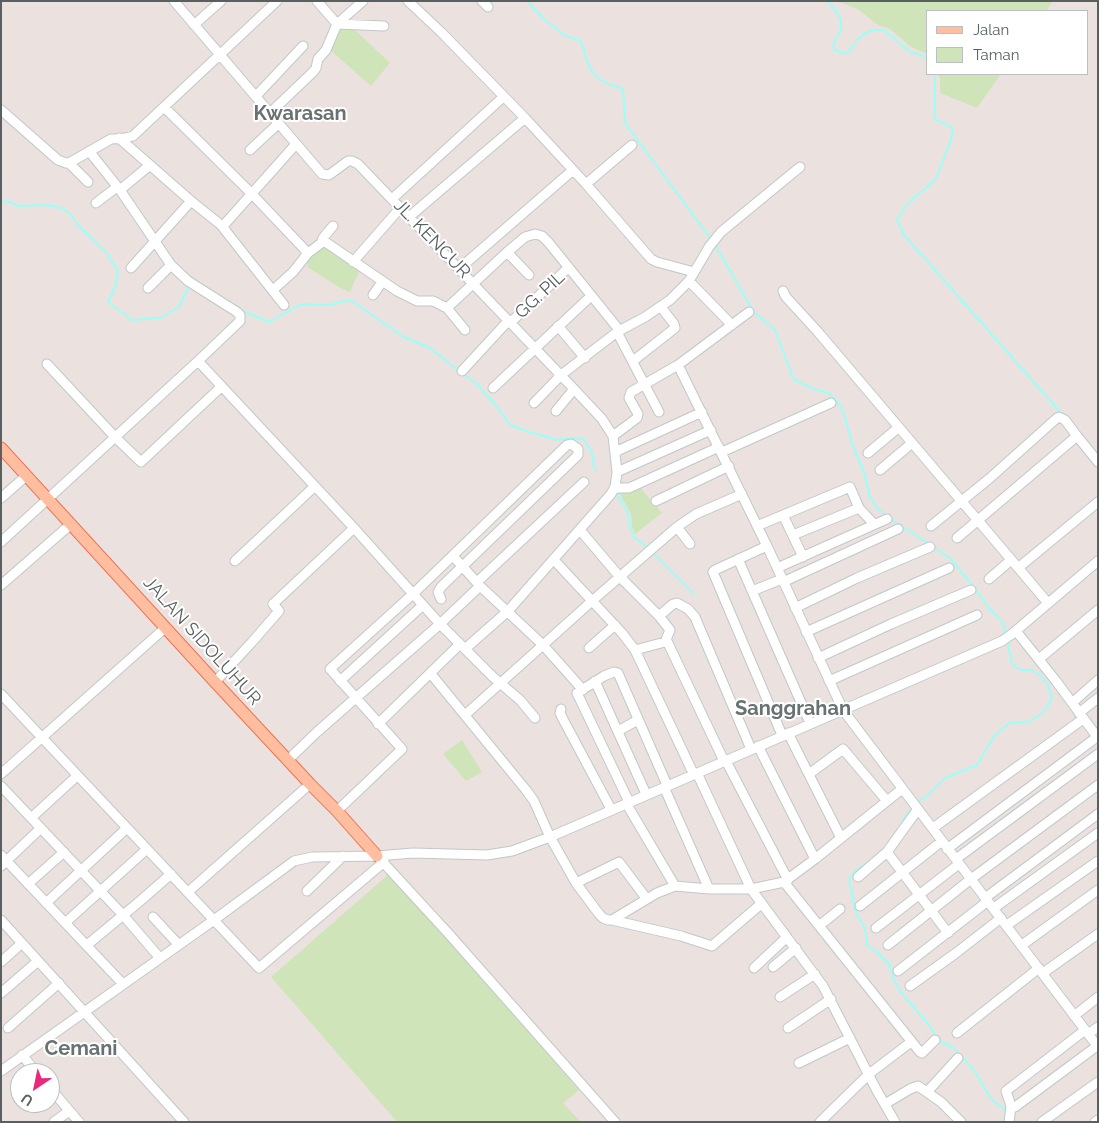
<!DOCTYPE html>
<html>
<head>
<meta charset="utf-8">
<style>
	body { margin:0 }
	#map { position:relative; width:1099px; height:1123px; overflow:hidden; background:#ebe2df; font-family:Raleway,sans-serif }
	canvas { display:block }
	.frame { position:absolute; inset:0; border:2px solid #586060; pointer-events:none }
	.legend { position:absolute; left:926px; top:10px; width:162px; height:65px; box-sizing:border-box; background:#fff; border:1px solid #bcbfbf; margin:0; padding:6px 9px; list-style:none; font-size:15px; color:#586060 }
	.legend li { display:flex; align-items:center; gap:10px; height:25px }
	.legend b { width:25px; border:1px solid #bcbfbf }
	.north { position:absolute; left:10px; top:1063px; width:50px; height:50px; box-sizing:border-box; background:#fff; border:1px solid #bcbfbf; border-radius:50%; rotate:214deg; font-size:14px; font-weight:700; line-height:20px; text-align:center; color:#586060 }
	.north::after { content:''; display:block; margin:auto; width:18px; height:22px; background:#e9277d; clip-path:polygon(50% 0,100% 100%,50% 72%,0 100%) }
</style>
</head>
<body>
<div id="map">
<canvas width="1099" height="1123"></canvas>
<div class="frame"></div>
<ul class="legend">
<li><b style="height:6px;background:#ffbea0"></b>Jalan</li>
<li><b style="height:14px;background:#d0e4ba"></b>Taman</li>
</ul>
<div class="north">U</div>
</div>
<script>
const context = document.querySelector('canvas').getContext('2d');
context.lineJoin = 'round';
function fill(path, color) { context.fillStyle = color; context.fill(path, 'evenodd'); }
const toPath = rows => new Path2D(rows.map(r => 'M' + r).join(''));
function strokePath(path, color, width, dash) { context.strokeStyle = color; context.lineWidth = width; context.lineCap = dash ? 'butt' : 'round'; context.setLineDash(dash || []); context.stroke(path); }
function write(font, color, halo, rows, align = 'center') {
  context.font = font + ' Raleway,sans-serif'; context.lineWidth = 4; context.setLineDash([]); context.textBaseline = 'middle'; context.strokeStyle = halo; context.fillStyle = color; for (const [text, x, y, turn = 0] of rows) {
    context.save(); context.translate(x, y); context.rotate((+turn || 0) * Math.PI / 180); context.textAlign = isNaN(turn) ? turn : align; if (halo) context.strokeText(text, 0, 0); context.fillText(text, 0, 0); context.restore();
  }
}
fill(toPath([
	[832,1,1053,1,1046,11,928,11,928,54,911,47,890,29,878,25,859,10,843,3],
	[339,26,355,28,355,30,390,63,371,86,329,49],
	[938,74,1001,74,977,108,940,93,940,79],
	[322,243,360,270,350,292,342,289,307,267,309,256],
	[638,485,662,513,635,534,632,527,631,514,620,494],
	[462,740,482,772,466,781,443,754],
	[390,873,579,1090,563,1103,581,1122,397,1122,271,977]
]), '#d0e4ba');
strokePath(toPath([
	[527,1,543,18,564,35,581,41,587,61,594,75,608,84,623,89,625,123,711,239],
	[827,1,837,12,841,21,841,30,833,45,835,50,843,53,848,53,856,41,865,33,874,30,884,30,910,52,927,57,928,59],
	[933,74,935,78,935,119,951,127,953,134,936,179,907,204,897,220,904,235,1062,414],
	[1,201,10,202,18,206,47,205,62,208,70,214,79,226,107,253,118,272,115,287,108,302,132,320,160,318,179,307,189,286],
	[715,245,754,312,775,330,794,380,814,389,829,393,842,408,853,446,864,473,870,497,877,508,887,516],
	[240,310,270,322,301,304,328,305,350,300,404,337,430,348,459,371],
	[463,374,477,384,497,407,510,425,532,433,558,440,573,438,584,439,592,453,594,467,597,471],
	[617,493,628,513,630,527,634,537,648,548],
	[891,519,929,544],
	[933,547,950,558,969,581,989,608,1003,623,1006,636],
	[653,553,694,594],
	[918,802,928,795,945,778,977,765,995,735,1010,723,1028,722,1043,713,1052,698,1048,685,1042,677,1032,670,1020,670,1012,663,1007,640],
	[902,824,905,817,913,808],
	[870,861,855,871,849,880,856,913,865,928,867,945,878,953,890,965,893,978,900,991,929,1025,939,1040,954,1048,973,1069,992,1100,1006,1110,1005,1122]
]), '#9bfff7', 2);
const minor = toPath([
	[174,1,322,174,329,175,348,161,352,161,358,164,574,389,602,419,613,436,617,472,615,487,611,494,508,611,466,648],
	[317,1,337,24],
	[408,1,441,32,525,118,586,184,651,259,657,262,694,272],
	[482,1,488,7],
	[337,24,384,26],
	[194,25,221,1],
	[256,96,303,46],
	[164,107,251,193,308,253,324,241,397,291,417,301,433,301,447,308],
	[1,110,58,160,66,163,69,163,111,139,125,138,133,136,277,1],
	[270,113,313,72,316,68,318,59,326,50,337,24,363,1],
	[119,138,191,201,221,225,284,305],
	[250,150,279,123],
	[69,163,88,182],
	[586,184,632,145],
	[120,190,150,165],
	[392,199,501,99],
	[96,203,117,187],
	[409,217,525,118],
	[223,226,296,144],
	[322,241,323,238,333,226],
	[507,252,529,275],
	[353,262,401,207],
	[131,268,191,201],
	[460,268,573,170],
	[689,281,732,325],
	[148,288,171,265],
	[273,290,293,272,308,253],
	[783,291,786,297,818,332,1048,603],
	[373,295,382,282],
	[511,322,568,268],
	[558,326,585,358],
	[465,330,447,308,505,254,525,237,535,234,542,236,549,243,620,331],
	[617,332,659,412],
	[198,361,354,528,440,624,493,677,520,700,535,718],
	[633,361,675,328,674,324,661,307],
	[47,364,115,437,141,462,221,387],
	[678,365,767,546,843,710,1098,1047],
	[462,371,509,320],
	[493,388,591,296],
	[534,403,561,375,617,332,645,317,670,300,689,281,709,247,721,232,800,167],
	[556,411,574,389],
	[613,436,637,418,638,414,629,398,631,392,678,365,749,312],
	[1077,436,1098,462],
	[615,452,702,412],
	[722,452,831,403],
	[868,453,898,428],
	[880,470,912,443],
	[617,472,711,430],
	[614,488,629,488,719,447],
	[1,498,26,476],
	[656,501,729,466],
	[783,515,803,557],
	[757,526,850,487,859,508,874,524],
	[931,526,990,478,1057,418,1059,417,1065,420,1077,436,957,538],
	[677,527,690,544],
	[580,530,619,576,659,616,670,630,665,642,635,650],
	[793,535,859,508],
	[1,542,198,361,240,321,240,315,237,312,188,281,171,265,120,190,89,151],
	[767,546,715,570,713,572,782,735],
	[453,556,480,586,543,645,583,690],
	[738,559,810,723],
	[554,560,622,633,635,650,694,775],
	[235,561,314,487],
	[777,568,887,519],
	[1018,568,1098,502],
	[989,579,1011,560],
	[477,582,584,482],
	[783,582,898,529],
	[1,585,71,524],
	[752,591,782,579],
	[795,608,857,578,930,547],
	[659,616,673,604,677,603,688,609,695,617,751,749],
	[1016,631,1056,681,1098,738],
	[806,632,949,568],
	[667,641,724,761],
	[589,648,615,625],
	[818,658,891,624,971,590],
	[1039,659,1098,610],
	[431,674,526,790,534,801,550,837,576,883,599,914,603,918,608,920,612,920,657,893,675,886,709,889,751,889,784,882,815,859,902,789],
	[340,681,423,605],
	[595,681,646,794],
	[829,681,977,615],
	[215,682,252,642,279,611,273,604,354,528],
	[1,694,259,968,384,862],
	[1072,703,1098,680],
	[561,709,560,713,564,721,611,809],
	[1079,713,1098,698],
	[465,715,592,601,677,527,696,514,742,494],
	[378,724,460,644],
	[618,731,638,720],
	[788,733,841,838],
	[758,746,815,859],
	[288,760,317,732,440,624,480,586],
	[726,761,788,880],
	[697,773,751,889,823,986,876,1089,895,1122],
	[1,774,165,628],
	[809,774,843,749,887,801],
	[1,786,123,915,159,957],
	[664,787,709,889],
	[629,802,577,693,604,676,614,672,618,673,667,785],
	[626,803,675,886],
	[337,811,402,749,330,669,414,593,567,445,571,444,578,449,578,455,441,587,438,592,441,599],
	[31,818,77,776],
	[933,828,1083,719],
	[947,849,1097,737],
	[887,852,948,933],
	[1,855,123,984],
	[380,859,448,933,615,1122],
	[956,859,1098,754],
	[1,866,41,828],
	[858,877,887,852,918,809],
	[784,882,920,1052,922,1053,935,1040],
	[576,883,619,862,646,898],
	[28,884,64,852],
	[307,891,343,856],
	[188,892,310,784],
	[985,898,1098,814],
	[46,903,127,828],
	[860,906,942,841],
	[994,908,1098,833],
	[153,917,178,944],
	[1,920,184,1122],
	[612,920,681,936,712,946,761,904],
	[65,923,147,849],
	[1007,925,1098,861],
	[819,926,840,909],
	[876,928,959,864],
	[87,945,139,902,171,874],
	[888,945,971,879,1098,785],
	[1022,945,1098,890],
	[1,962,22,943],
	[773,967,796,948],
	[754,968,787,937],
	[898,971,988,901],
	[1043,973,1098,934],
	[910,986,956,953,1001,918],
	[1,993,38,961],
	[780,997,815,974],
	[1074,1016,1098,997],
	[8,1028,59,983],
	[788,1028,831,999],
	[957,1033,1039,968],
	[1088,1034,1098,1027],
	[22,1055,37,1073],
	[799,1063,850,1038],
	[1,1071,214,920,294,861,312,857,377,856,413,853,487,855,512,851,550,837,1002,641,1012,634,1098,561],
	[50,1088,79,1122],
	[927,1092,958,1058],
	[885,1104,910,1089,918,1086,941,1102,961,1122],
	[1011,1108,1015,1107,1097,1046],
	[54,1122,69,1111],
	[820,1122,869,1074,911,1042],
	[1009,1122,1011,1106,1006,1091,1085,1030],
	[1042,1122,1098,1082],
	[1095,1122,1098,1120]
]);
const major = toPath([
	[1,448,215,682,310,784,337,811,377,856]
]);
strokePath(minor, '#c1c7c8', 11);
strokePath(major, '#f17252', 13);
strokePath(minor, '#fff', 9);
strokePath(major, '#ffbea0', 11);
write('18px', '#586060', '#fff', [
	["JL. KENCUR",432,239,46],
	["GG. PIL",540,295,-43],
	["JALAN SIDOLUHUR",202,641,48]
]);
write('bold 20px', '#697272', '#fff', [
	["Kwarasan",300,114],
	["Sanggrahan",793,709],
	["Cemani",81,1049]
]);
</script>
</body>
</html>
